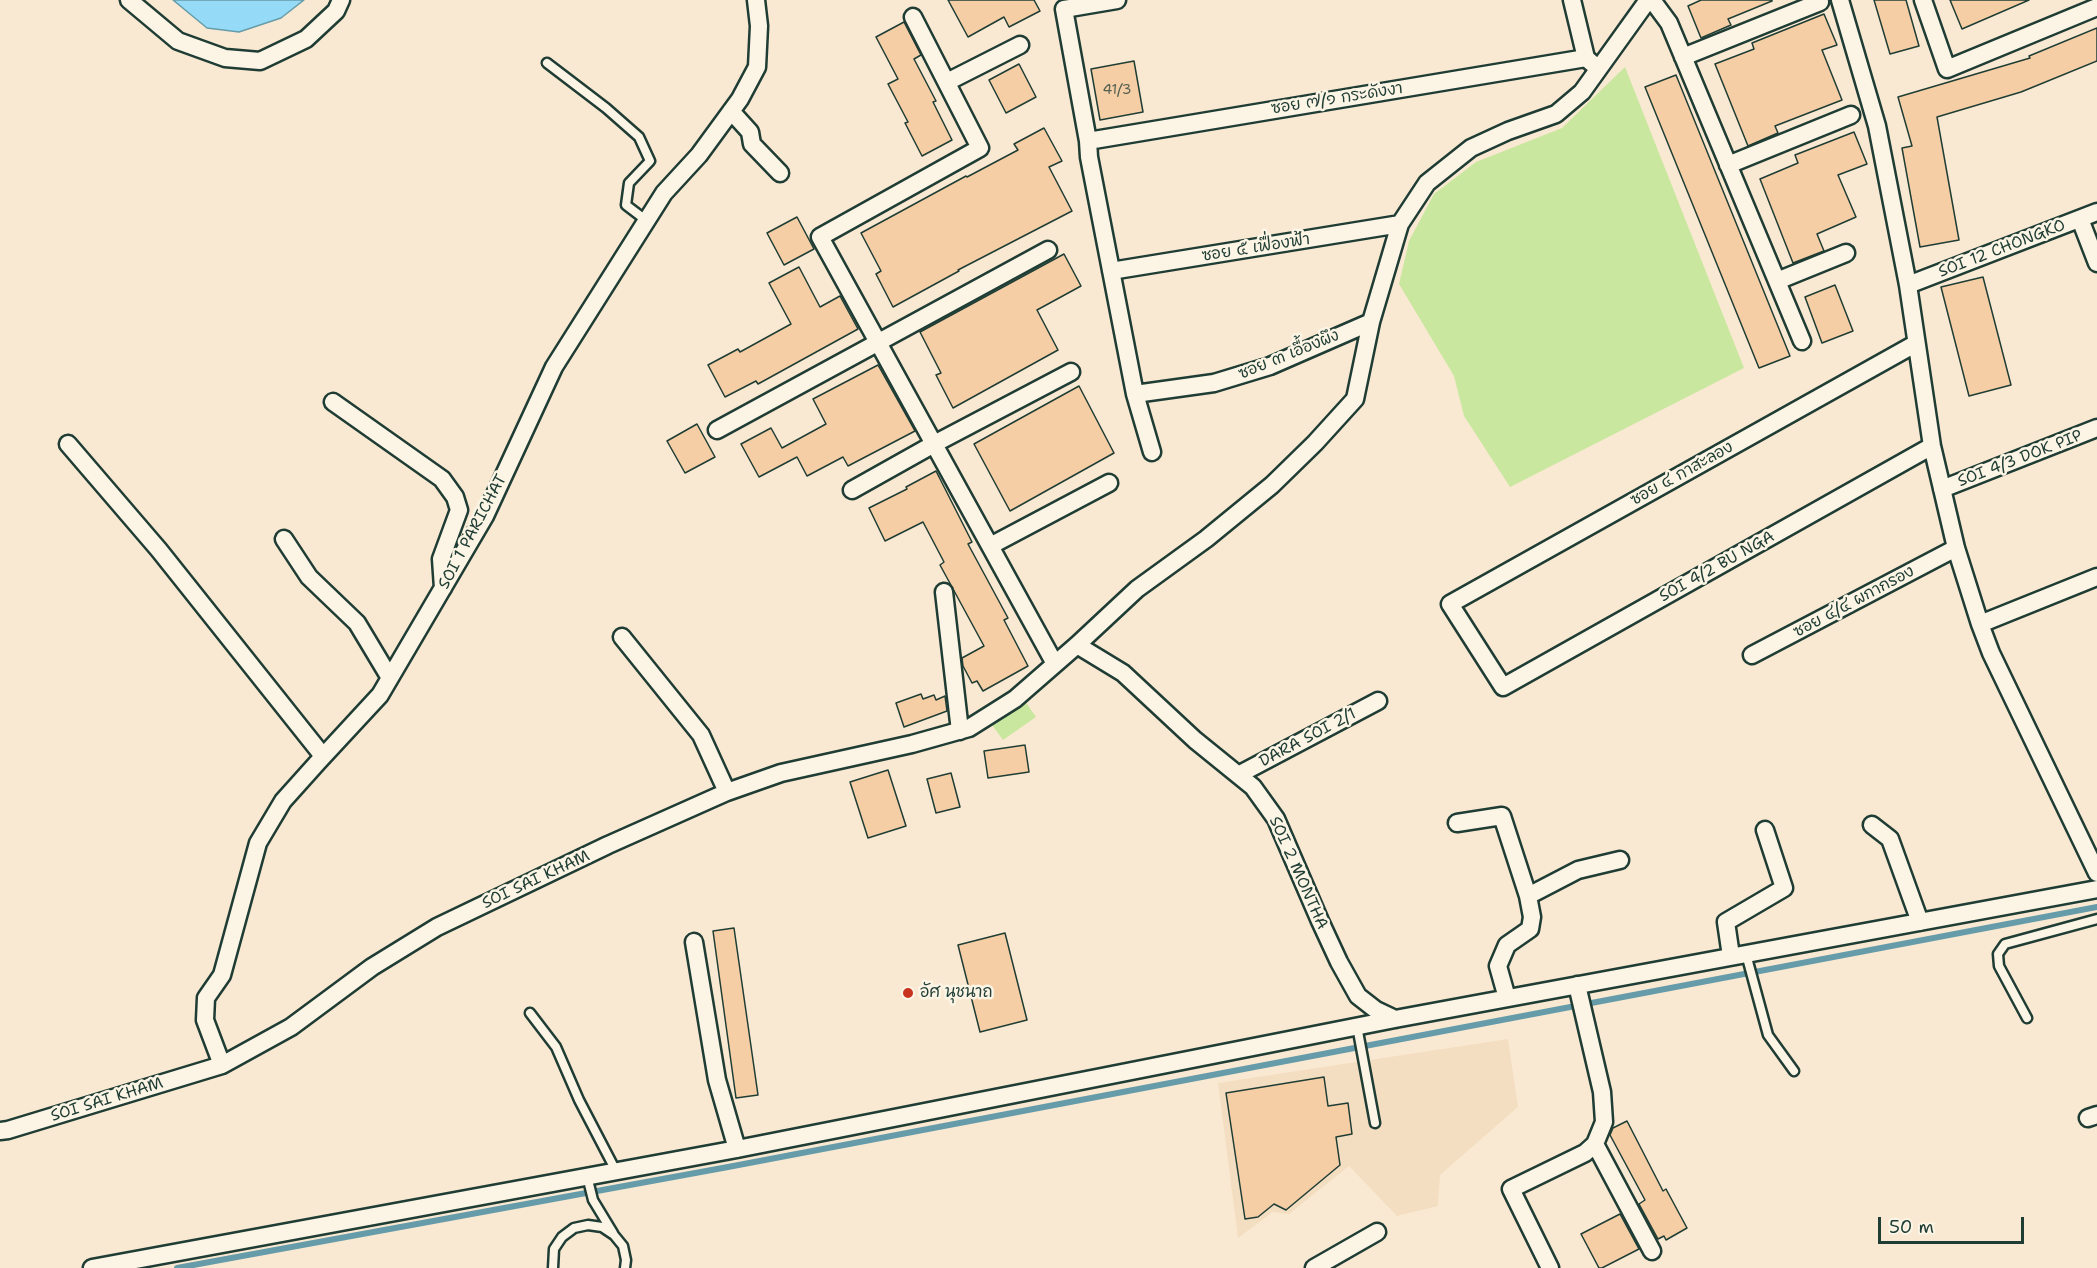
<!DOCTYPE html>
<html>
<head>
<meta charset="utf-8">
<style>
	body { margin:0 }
	#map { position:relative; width:2097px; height:1268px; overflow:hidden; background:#fae9d2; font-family:"Shantell Sans",sans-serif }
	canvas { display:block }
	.scale { position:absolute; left:1878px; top:1217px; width:146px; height:27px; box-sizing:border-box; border:3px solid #1f3d34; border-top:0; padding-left:8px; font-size:18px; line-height:21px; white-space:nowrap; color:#1f3d34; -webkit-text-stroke:4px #fcf5e5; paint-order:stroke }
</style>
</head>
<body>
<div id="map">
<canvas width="2097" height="1268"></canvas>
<div class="scale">50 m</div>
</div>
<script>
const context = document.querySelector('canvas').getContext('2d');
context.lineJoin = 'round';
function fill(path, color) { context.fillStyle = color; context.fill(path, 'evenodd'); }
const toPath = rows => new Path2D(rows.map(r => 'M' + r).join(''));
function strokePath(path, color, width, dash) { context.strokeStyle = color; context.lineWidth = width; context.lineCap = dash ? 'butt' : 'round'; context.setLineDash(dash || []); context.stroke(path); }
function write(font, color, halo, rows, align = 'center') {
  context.font = font + ' "Shantell Sans","Playpen Sans Thai",sans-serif'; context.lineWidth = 5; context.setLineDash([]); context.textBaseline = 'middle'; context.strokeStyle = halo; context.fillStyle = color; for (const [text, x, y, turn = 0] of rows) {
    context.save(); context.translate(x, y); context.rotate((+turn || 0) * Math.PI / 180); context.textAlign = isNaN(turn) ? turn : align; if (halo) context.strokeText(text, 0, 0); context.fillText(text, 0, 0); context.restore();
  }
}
fill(toPath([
	[1508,1039,1518,1107,1440,1175,1438,1206,1397,1216,1349,1166,1289,1214,1273,1212,1238,1238,1218,1083]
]), '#f4dec1');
fill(toPath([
	[1625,67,1744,368,1510,487,1464,416,1454,376,1399,284,1409,241,1434,194,1476,162,1562,128],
	[1025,701,1036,717,1003,740,992,725]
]), '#c9e79f');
const water = toPath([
	[173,0,304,0,281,18,239,32,207,28,173,0]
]);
fill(water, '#95dbf7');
strokePath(water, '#669ca9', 1.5);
strokePath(toPath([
	[177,1268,728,1167,2097,907]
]), '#669ca9', 6);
const building = toPath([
	[948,0,1034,0,1040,11,1009,27,1004,17,968,37,948,0],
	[1701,0,1772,0,1772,1,1728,19,1731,25,1701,38,1688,6,1701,0],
	[1874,0,1906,0,1919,46,1890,54,1874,0],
	[1950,0,2029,0,1962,29,1950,0],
	[1824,14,1837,45,1822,50,1842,100,1775,126,1778,133,1748,146,1715,64,1754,49,1752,43,1824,14],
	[904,22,921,55,914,59,936,101,933,102,952,140,922,156,905,123,908,122,888,84,898,79,876,37,904,22],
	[2097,28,2097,61,2021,92,1937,117,1959,240,1920,247,1902,148,1912,146,1898,97,2030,58,2029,56,2097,28],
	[1134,61,1143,112,1100,120,1091,69,1134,61],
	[1019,64,1036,97,1006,113,989,80,1019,64],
	[1676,75,1790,356,1759,368,1645,87,1676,75],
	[1044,128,1062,161,1049,167,1072,211,958,270,959,271,893,307,876,274,881,271,861,233,966,176,967,177,1018,150,1014,144,1044,128],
	[1854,132,1867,164,1838,175,1856,217,1817,234,1824,251,1793,263,1760,179,1798,163,1795,155,1854,132],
	[797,217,814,249,784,265,767,233,797,217],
	[1064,254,1081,286,1037,310,1058,350,953,408,936,375,941,373,920,332,1064,254],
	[799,267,820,307,840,296,858,329,758,384,756,381,725,397,708,365,738,349,740,352,791,324,769,283,799,267],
	[1983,277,2011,385,1969,396,1941,287,1983,277],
	[1835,285,1853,331,1822,343,1805,297,1835,285],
	[878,365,915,431,848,466,843,457,807,476,797,457,759,477,741,444,771,428,782,448,826,424,813,399,878,365],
	[1079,386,1114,453,1010,511,974,444,1079,386],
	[697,424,715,457,685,473,667,441,697,424],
	[936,471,972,542,968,544,1008,618,1004,620,1028,666,983,691,977,681,972,683,963,666,962,658,984,646,940,565,944,562,923,522,885,541,869,508,907,489,906,487,936,471],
	[921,694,923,699,934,695,936,700,945,696,947,711,904,727,896,703,921,694],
	[1025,745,1029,772,988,778,984,751,1025,745],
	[888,770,906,826,868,838,850,782,888,770],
	[951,773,960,807,936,813,927,779,951,773],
	[734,928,758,1095,736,1098,713,931,734,928],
	[1005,933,1027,1020,980,1032,958,945,1005,933],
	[1324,1077,1328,1106,1348,1103,1352,1134,1336,1137,1340,1165,1286,1210,1274,1204,1258,1217,1245,1219,1226,1093,1324,1077],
	[1627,1121,1663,1191,1666,1189,1687,1228,1666,1240,1664,1236,1658,1239,1639,1204,1645,1200,1610,1135,1613,1128,1627,1121],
	[1620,1214,1639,1249,1602,1268,1599,1268,1581,1234,1620,1214]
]);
fill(building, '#f5cea5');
strokePath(building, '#1f3d34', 1.5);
const service = toPath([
	[547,63,606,108,639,137,650,161,629,183,626,205,647,221],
	[1746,954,1768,1035,1794,1071],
	[530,1013,556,1047,579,1100,616,1171],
	[2027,1018,1999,966,1998,954,2005,944,2097,919],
	[1357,1026,1375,1123],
	[587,1176,593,1200,613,1233],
	[553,1268,554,1249,562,1237,574,1228,588,1225,602,1227,614,1235,623,1246,626,1260,625,1268]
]);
const minor = toPath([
	[129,0,178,41,225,58,260,61,306,39,336,11,341,0],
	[1117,0,1064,9,1088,141,1089,157,1135,394,1152,452],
	[1572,0,1586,58,1594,65],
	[1652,0,1669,23,1802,341],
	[1840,0,1877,126,1908,285,1932,446,1956,548,1980,624,1991,653,2097,873],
	[1923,0,1947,69,2097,7],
	[913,17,980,148,820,237,1055,664],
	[1683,57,1820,2],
	[947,82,1020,45],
	[731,111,750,132,752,144,780,173],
	[1088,141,1586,58],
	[1728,165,1851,115],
	[2080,219,2097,263],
	[1111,271,1400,224],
	[1777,281,1846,253],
	[1908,285,2097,212],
	[1915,344,1450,604,1503,687,1932,446],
	[1135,394,1214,383,1270,366,1371,322],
	[333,402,442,479,455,497,459,510,441,559,443,588],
	[717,430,1048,250],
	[68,444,159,550,323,756],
	[1942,489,2097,428],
	[852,490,934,444,1071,372],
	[284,539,309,577,357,623,390,678],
	[990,546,1109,483],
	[944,592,960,731],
	[1980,624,2097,577],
	[622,637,701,735,727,792],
	[1077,645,1123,673,1195,740,1253,787,1276,819,1320,921,1339,962,1358,996,1376,1010,1395,1019],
	[1752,655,1956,548],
	[1238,775,1378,701],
	[1457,823,1502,816,1528,896],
	[1872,825,1890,839,1920,922],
	[694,942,717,1080,737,1149],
	[1731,956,1726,922,1784,888,1765,830],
	[1507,998,1498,966,1507,945,1530,929,1532,917,1528,896,1578,870,1620,860],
	[222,1065,205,1020,206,998,222,975,258,843,283,801,318,762,380,695,485,516,554,367,664,193,699,155,740,99,757,67,759,26,756,0],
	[2088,1118,2097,1115],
	[0,1131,8,1130,222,1065,291,1027,372,967,437,927,608,845,727,792,781,773,912,744,969,728,1015,699,1077,645,1137,589,1206,539,1272,485,1315,443,1355,399,1371,322,1400,224,1427,183,1471,148,1508,131,1556,114,1582,92,1648,0],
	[1595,1144,1652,1251],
	[92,1268,737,1149,1395,1019,2097,889],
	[1314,1268,1377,1232],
	[1550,1268,1511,1189,1585,1153,1595,1144,1604,1122,1602,1092,1577,985]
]);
strokePath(service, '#1f3d34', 13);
strokePath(minor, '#1f3d34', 21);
strokePath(service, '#fcf5e5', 8);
strokePath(minor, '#fcf5e5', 16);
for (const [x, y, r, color] of [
	[908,993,6,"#c8321e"]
]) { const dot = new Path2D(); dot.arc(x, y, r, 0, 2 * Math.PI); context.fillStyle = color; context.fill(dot); strokePath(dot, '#fcf5e5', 2); }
write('14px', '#546150', null, [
	["41/3",1117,90]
]);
write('16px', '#1f3d34', '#fcf5e5', [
	["ซอย ๗/๑ กระดังงา",1337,99,-9],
	["ซอย ๕ เฟื่องฟ้า",1256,248,-9],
	["SOI 12 CHONGKO",2002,249,-21],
	["ซอย ๓ เอื้องผึง",1289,355,-22],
	["SOI 4/3 DOK PIP",2020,459,-21],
	["ซอย ๔ กาสะลอง",1682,474,-29],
	["SOI 1 PARICHAT",473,532,-62],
	["SOI 4/2 BU NGA",1717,567,-29],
	["ซอย ๔/๔ ผกากรอง",1854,602,-28],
	["DARA SOI 2/1",1308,738,-28],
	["SOI 2 MONTHA",1298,873,66],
	["SOI SAI KHAM",536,880,-25],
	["SOI SAI KHAM",107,1100,-17]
]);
write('16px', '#1f3d34', '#fcf5e5', [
	["อัศ นุชนาถ",920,993]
], 'left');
</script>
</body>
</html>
